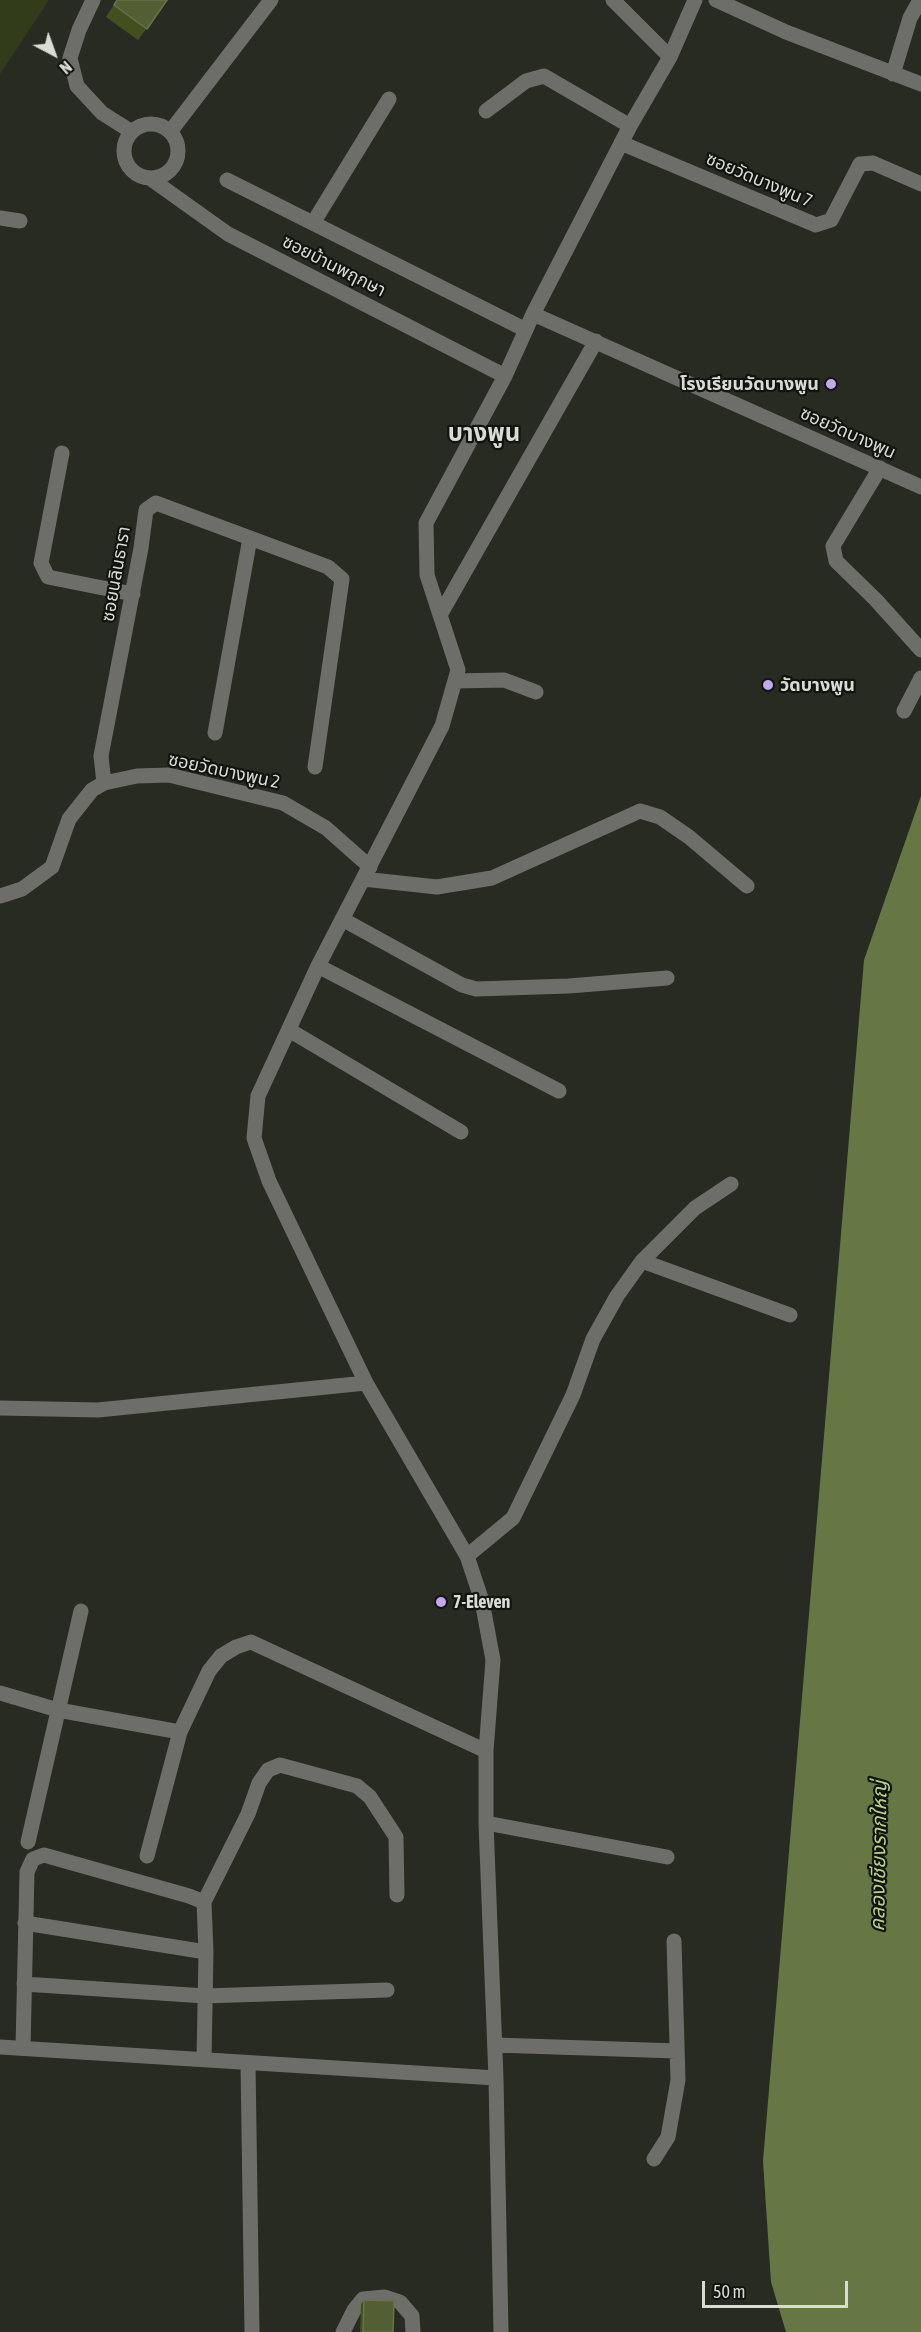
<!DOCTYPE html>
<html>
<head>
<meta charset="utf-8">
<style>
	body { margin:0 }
	#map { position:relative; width:921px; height:2332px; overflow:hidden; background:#282b21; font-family:"Asap Condensed",sans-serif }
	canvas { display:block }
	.north { position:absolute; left:24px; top:24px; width:60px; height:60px; -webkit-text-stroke:4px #11130e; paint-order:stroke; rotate:139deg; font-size:16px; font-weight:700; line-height:24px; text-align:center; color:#d9dbd5 }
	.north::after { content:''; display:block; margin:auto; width:21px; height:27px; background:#d9dbd5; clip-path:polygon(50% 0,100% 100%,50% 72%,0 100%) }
	.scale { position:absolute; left:702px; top:2281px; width:146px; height:27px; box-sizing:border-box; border:3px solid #d9dbd5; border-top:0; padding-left:8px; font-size:18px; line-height:21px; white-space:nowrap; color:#d9dbd5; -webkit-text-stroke:4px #11130e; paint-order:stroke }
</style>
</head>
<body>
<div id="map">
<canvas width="921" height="2332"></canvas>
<div class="north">N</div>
<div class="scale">50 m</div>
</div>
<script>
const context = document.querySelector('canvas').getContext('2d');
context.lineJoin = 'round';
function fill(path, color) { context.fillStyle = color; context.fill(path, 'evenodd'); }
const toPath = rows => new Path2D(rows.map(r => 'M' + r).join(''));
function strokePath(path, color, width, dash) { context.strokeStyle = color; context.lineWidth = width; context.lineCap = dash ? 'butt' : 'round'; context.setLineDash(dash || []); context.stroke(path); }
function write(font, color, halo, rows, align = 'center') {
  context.font = font + ' "Asap Condensed","Noto Sans Thai",sans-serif'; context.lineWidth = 4.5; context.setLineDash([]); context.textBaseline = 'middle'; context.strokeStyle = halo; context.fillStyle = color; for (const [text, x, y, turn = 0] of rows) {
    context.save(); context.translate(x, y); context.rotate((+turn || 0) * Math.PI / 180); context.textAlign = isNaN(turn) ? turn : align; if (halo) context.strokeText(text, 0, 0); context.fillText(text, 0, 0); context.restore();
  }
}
fill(toPath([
	[0,0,49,0,0,74]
]), '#323c1b');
fill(toPath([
	[921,796,921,2332,786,2332,771,2282,763,2161,864,960]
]), '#677744');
strokePath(toPath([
	[93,0,79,30,70,58,77,86,102,113,132,132],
	[613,0,670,57],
	[716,0,786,32,921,84],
	[893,74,910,18,920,0],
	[486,111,526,81,544,76,630,126],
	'124 151a27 27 0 1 1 54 0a27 27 0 1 1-54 0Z',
	[170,132,271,0],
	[621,143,816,225,831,220,860,164,873,163,921,184],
	[151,179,228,234,505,376],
	[227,180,526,330],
	[0,218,20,221],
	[313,223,389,99],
	[533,314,921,487],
	[62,453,41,563,48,577,133,594],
	[880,468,833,546,836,561,876,600,921,650],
	[440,615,596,341],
	[455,681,504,680,536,692],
	[904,711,921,678],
	[215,733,250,538],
	[104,783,101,756,141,548,146,510,156,503,328,567,342,579,315,767],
	[363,879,437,887,492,878,640,811,660,817,689,837,747,886],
	[0,896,22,889,52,867,69,819,92,790,104,783,137,776,169,775,283,803,326,828,370,867],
	[342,919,462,985,476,989,569,986,667,978],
	[318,966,559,1091],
	[289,1030,461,1132],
	[642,1261,790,1315],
	[0,1408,98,1410,366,1383],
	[467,1556,513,1518,573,1395,593,1339,617,1296,642,1261,695,1208,731,1184],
	[0,1693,58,1710,180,1732],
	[486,1823,667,1857],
	[28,1842,81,1611],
	[147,1856,180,1732,209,1671,221,1656,236,1647,251,1642,486,1751],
	[25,1923,206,1952],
	[24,1984,205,1996,387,1990],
	[495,2045,677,2051],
	[0,2047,496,2078],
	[23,2048,27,1872,33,1859,44,1855,189,1896,204,1902],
	[204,2059,206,1952,204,1902,248,1814,259,1783,268,1770,280,1765,357,1786,370,1797,396,1837,397,1895],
	[248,2063,252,2332],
	[654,2159,668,2137,678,2080,674,1941],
	[343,2332,354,2310,363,2299,385,2297,400,2302,412,2316,413,2332],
	[501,2332,496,2078,486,1823,486,1751,493,1660,482,1601,467,1556,366,1383,269,1181,254,1138,258,1096,318,966,442,726,458,670,427,575,426,523,505,376,533,314,630,126,670,57,695,0]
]), '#6d6e69', 15);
fill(toPath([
	[117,0,168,0,138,40,106,17],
	[364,2300,393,2332,360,2332,361,2304]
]), '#425020');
const building = toPath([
	[117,0,167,0,147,29,114,5,117,0],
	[364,2300,394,2301,393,2332,363,2332,364,2300]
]);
fill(building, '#535e33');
strokePath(building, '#68724c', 1.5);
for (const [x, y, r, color] of [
	[831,384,6,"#c5a6f0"],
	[768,685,6,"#c5a6f0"],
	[441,1602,6,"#c5a6f0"]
]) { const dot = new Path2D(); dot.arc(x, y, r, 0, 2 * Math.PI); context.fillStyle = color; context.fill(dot); strokePath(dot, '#11130e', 2); }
write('18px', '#d9dbd5', '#11130e', [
	["ซอยวัดบางพูน 7",759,180,23],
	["ซอยบ้านพฤกษา",334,266,27],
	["ซอยวัดบางพูน",848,433,24],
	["ซอยนลินธารา",116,574,-80],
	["ซอยวัดบางพูน 2",224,771,12]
]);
write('bold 18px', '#d9dbd5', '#11130e', [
	["โรงเรียนวัดบางพูน",819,384,"right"],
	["วัดบางพูน",780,685],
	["7-Eleven",453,1602]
], 'left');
write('italic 20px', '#b9d284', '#11130e', [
	["คลองเชียงรากใหญ่",879,1856,-89]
]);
write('bold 24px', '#d9dbd5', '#11130e', [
	["บางพูน",484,433]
]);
</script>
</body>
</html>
